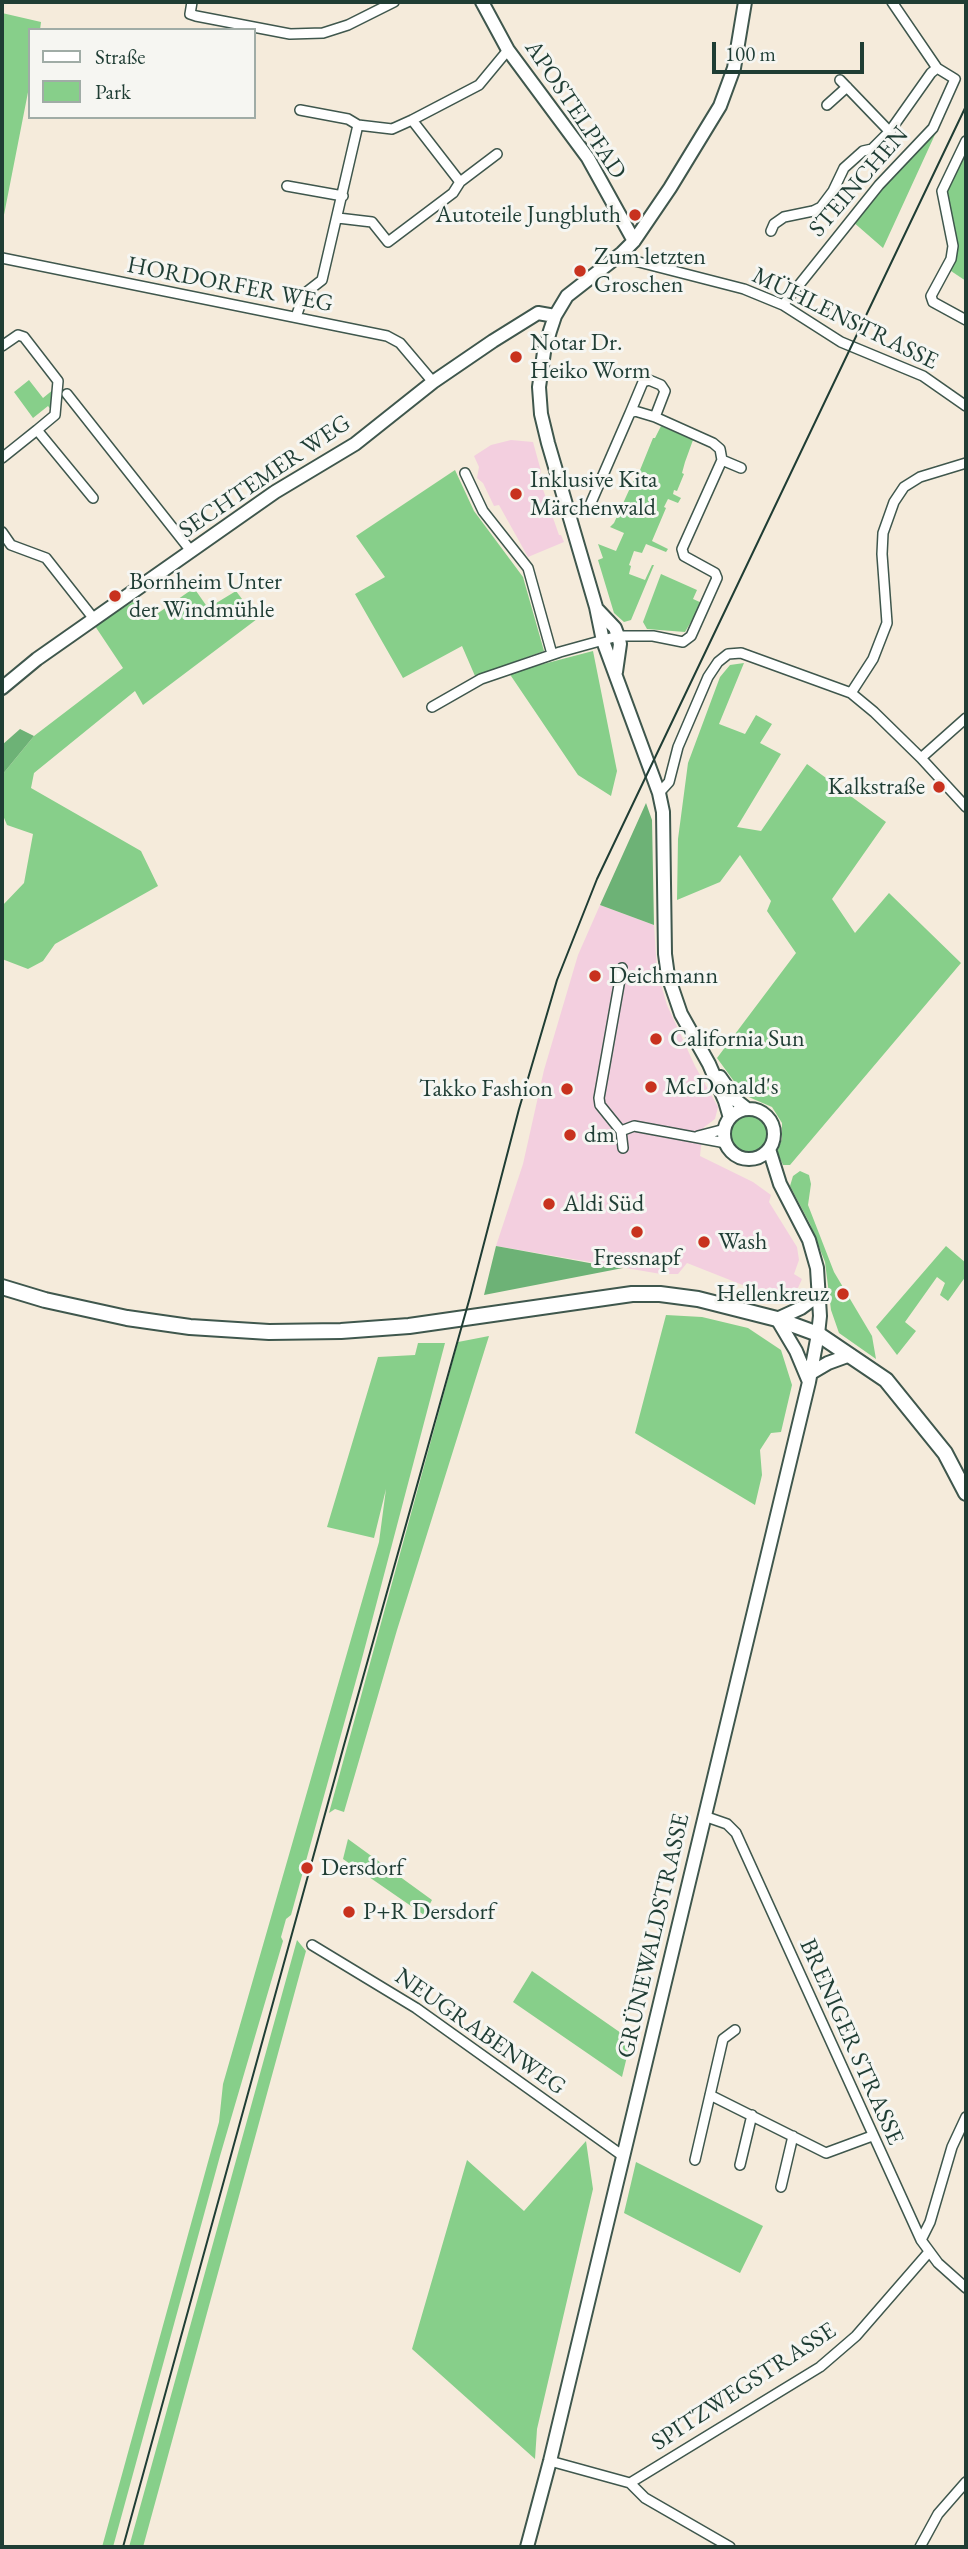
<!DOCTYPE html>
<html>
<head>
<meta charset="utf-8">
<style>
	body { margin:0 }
	#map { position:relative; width:968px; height:2549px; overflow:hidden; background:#f5ebdb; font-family:"EB Garamond",serif }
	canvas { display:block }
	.frame { position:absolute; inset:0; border:4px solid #1f3d34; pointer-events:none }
	.legend { position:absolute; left:28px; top:28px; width:228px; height:91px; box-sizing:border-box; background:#f6f6f2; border:2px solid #a0aca6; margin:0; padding:9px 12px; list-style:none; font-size:21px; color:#1f3d34 }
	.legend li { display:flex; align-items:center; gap:14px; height:35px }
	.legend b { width:35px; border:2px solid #a0aca6 }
	.scale { position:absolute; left:712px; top:42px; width:152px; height:32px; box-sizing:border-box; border:4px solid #1f3d34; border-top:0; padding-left:9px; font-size:21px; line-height:24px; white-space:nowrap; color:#1f3d34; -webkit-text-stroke:5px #f6f6f2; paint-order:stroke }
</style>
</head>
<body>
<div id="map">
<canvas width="968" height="2549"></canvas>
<div class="frame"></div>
<ul class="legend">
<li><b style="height:9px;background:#fff"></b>Straße</li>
<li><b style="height:19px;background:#87cf8a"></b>Park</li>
</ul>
<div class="scale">100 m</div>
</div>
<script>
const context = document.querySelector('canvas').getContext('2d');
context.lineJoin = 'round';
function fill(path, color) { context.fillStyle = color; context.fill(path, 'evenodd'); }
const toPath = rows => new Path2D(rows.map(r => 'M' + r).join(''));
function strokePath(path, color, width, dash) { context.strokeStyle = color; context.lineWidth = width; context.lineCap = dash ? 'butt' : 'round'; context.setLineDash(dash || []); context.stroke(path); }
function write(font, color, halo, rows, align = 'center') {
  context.font = font + ' "EB Garamond",serif'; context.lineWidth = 6; context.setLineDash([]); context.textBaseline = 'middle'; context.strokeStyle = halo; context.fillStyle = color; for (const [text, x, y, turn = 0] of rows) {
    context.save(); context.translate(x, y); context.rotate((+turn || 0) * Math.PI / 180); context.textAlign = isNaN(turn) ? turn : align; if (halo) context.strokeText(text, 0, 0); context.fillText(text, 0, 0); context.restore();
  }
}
fill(toPath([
	[511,440,533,442,541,471,539,478,559,535,561,535,564,542,528,557,499,505,494,506,483,483,477,478,479,467,474,456,491,445],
	[600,905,654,925,657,971,667,1005,695,1066,718,1107,715,1119,703,1128,700,1156,753,1182,771,1195,769,1202,797,1247,799,1260,794,1274,802,1279,794,1297,785,1293,778,1299,687,1263,678,1274,661,1274,496,1246,523,1164,544,1070,578,955]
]), '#f3cfdf');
fill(toPath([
	[2,13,41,22,40,30,30,30,30,82,2,225],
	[938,128,883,248,852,221,883,185],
	[966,148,966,281,948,269,956,251,956,234,947,188],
	[29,380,43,398,54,389,52,411,48,406,33,418,14,392],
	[661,426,693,440,685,462,682,473,684,474,677,491,674,490,673,494,681,498,678,503,668,499,664,507,666,508,652,541,668,549,666,552,646,544,642,553,634,551,629,565,631,566,629,574,645,580,652,565,654,565,631,620,624,622,614,613,598,560,603,558,598,544,616,551,624,533,610,527,614,523,636,475,638,475,653,438,655,438],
	[455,470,474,511,523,577,544,651,475,676,462,646,403,678,355,594,385,577,356,536],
	[661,574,697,590,693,599,702,603,685,632,647,629,643,622],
	[194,588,208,608,236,591,257,619,143,705,135,691,34,773,31,788,141,851,158,886,55,944,43,961,28,969,2,959,2,906,24,883,33,834,7,825,2,813,2,775,34,736,123,668,95,626,137,599,151,618],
	[593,651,617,771,611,796,578,775,509,673],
	[744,663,719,724,745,734,756,715,772,724,760,743,781,754,737,827,761,831,807,764,886,822,832,899,855,933,889,893,961,963,790,1165,783,1165,777,1152,782,1139,782,1123,772,1107,744,1095,717,1058,796,953,767,911,771,901,740,855,720,882,677,900,678,839,688,763,720,677,730,665],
	'730 1133a19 19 0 1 1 38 0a19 19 0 1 1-38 0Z',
	[800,1171,809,1175,811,1184,808,1205,834,1272,872,1336,876,1359,839,1333,831,1310,825,1262,810,1224,790,1186,793,1176],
	[946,1246,966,1263,966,1276,948,1301,940,1295,945,1283,937,1277,905,1322,916,1331,897,1355,876,1327],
	[666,1315,702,1317,748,1328,781,1350,792,1385,781,1432,771,1433,760,1450,762,1475,755,1505,635,1433],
	[489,1336,397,1630,344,1812,335,1809,329,1813,458,1342],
	[418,1343,445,1343,360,1666,291,1915,286,1919,281,1937,283,1941,220,2156,113,2547,102,2547,219,2122,223,2084,379,1542,386,1489,374,1538,327,1527,378,1357,415,1355],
	[348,1839,432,1900,424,1915,343,1859],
	[297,1940,306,1951,143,2547,129,2547],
	[532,1971,631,2040,622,2077,513,2002],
	[586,2141,593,2189,537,2429,535,2459,412,2349,467,2160,524,2211],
	[636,2162,763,2226,740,2273,624,2213]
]), '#87cf8a');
fill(toPath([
	[20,729,34,736,2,775,2,745],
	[646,803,652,820,654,925,600,905],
	[496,1246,606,1266,623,1268,484,1295]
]), '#6db276');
const minor = toPath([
	[192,2,190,14,196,16,290,34,323,33,348,25,394,2],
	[840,80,890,132],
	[827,105,847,87],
	[300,110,348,119,358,125],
	[966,141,942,191,953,246,951,259,931,296,933,302,966,320],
	[460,182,497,154],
	[287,186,343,196],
	[338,218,372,222,388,242,453,193,460,182,412,120],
	[771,231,774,224,784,217,813,211,821,207,833,191,844,168,863,151,872,149,890,131,931,73,937,68],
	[622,253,631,260,744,289,783,305,841,342,923,376,966,406],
	[2,258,387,336,400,343,433,382],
	[783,305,879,185,933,128,955,79,937,68,892,2],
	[296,317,304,294,322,280,358,125,392,129,412,120,479,85,508,50],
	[2,346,18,335,24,337,58,381,55,415,37,430,93,498],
	[67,394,191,551],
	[630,413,643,382,649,380,661,385,665,391,655,417],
	[2,458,37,430],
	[722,460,741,468],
	[465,473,483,511,528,568,552,654],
	[2,532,11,545,46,558,94,619],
	[851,693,873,659,887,623,882,554,883,533,894,502,904,487,920,477,966,463],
	[432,707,481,679,560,652,618,636,653,636,683,642,691,636,717,578,715,573,684,556,682,549,722,460,720,449,713,443,655,417,635,411,630,413,590,505],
	[921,758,966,718],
	[659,793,669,782,678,747,708,677,718,662,728,654,741,653,851,693,874,712,921,758,966,807],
	[622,968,599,1098,600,1105,621,1131,623,1148],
	[621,1131,634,1126,726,1143],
	[698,1136,725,1129],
	[704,1816,727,1824,736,1833,921,2240,938,2263,966,2288],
	[312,1945,416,2008,623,2156],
	[710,2095,826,2153,872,2136],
	[695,2160,723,2039,735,2030],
	[740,2165,752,2115],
	[781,2187,793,2136],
	[921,2240,930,2222,952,2147,966,2117],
	[550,2461,630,2483,645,2498,730,2547],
	[630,2483,820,2367,856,2336,929,2252],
	[920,2547,938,2514,966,2482]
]);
const tertiary = toPath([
	[482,2,508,50,588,158,634,241],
	[598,610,615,628,618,636,620,644,616,672],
	[2,688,37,659,275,492,355,444,433,382,493,341,538,313,555,316],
	[720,1077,737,1101,747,1109],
	'724 1134a25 25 0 1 1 50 0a25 25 0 1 1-50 0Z',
	[730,1118,725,1101,709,1064,681,1014,668,976,665,954,663,812,659,793,603,641,596,607,548,443,541,414,539,387,544,352,550,331,555,316,567,296,622,253,634,241,670,188,720,106,734,68,745,2],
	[769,1149,780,1184,809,1240,817,1268,820,1316,818,1334],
	[777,1319,801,1308,820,1294]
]);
const secondary = toPath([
	[777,1319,796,1351,809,1382],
	[811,1373,828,1363,850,1355],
	[527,2547,550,2461,809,1382,818,1334]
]);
const primary = toPath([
	[2,1287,45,1300,127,1318,190,1327,269,1332,341,1331,409,1326,632,1294,660,1294,698,1299,777,1319,818,1334,886,1380,945,1453,966,1493]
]);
strokePath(minor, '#3f574d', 12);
strokePath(tertiary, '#3f574d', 16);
strokePath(secondary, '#3f574d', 16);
strokePath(primary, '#3f574d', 18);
strokePath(minor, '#fff', 9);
strokePath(tertiary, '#fff', 12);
strokePath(secondary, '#fff', 12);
strokePath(primary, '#fff', 14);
strokePath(toPath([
	[123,2547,344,1745,470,1297,519,1109,557,980,597,879,966,106]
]), '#1f3d34', 2);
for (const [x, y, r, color] of [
	[635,215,7,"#c8321e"],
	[580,271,7,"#c8321e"],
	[516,357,7,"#c8321e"],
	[516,494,7,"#c8321e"],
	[115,596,7,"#c8321e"],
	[939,787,7,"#c8321e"],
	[595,976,7,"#c8321e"],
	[656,1039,7,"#c8321e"],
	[651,1087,7,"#c8321e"],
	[567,1089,7,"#c8321e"],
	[570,1135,7,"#c8321e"],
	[549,1204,7,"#c8321e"],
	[637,1232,7,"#c8321e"],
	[704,1242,7,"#c8321e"],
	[843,1294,7,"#c8321e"],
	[307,1868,7,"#c8321e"],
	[349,1912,7,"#c8321e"]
]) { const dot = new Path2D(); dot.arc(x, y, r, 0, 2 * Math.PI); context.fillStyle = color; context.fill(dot); strokePath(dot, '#f6f6f2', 2.5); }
write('24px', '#1f3d34', '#f6f6f2', [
	["APOSTELPFAD",575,110,56],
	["STEINCHEN",859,182,-49],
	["HORDORFER WEG",230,285,11],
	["MÜHLENSTRASSE",845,319,26],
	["SECHTEMER WEG",265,477,-34],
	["GRÜNEWALDSTRASSE",654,1936,-77],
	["NEUGRABENWEG",480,2032,35],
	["BRENIGER STRASSE",851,2042,66],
	["SPITZWEGSTRASSE",744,2387,-33]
]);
write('24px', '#1f3d34', '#f6f6f2', [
	["Autoteile Jungbluth",621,215,"right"],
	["Zum letzten",594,257],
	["Groschen",594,285],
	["Notar Dr.",530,343],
	["Heiko Worm",530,371],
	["Inklusive Kita",530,480],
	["Märchenwald",530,508],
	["Bornheim Unter",129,582],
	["der Windmühle",129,610],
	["Kalkstraße",925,787,"right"],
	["Deichmann",609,976],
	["California Sun",670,1039],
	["McDonald's",665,1087],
	["Takko Fashion",553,1089,"right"],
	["dm",584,1135],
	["Aldi Süd",563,1204],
	["Wash",718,1242],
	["Fressnapf",637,1258,"center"],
	["Hellenkreuz",829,1294,"right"],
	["Dersdorf",321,1868],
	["P+R Dersdorf",363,1912]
], 'left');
</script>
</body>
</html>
